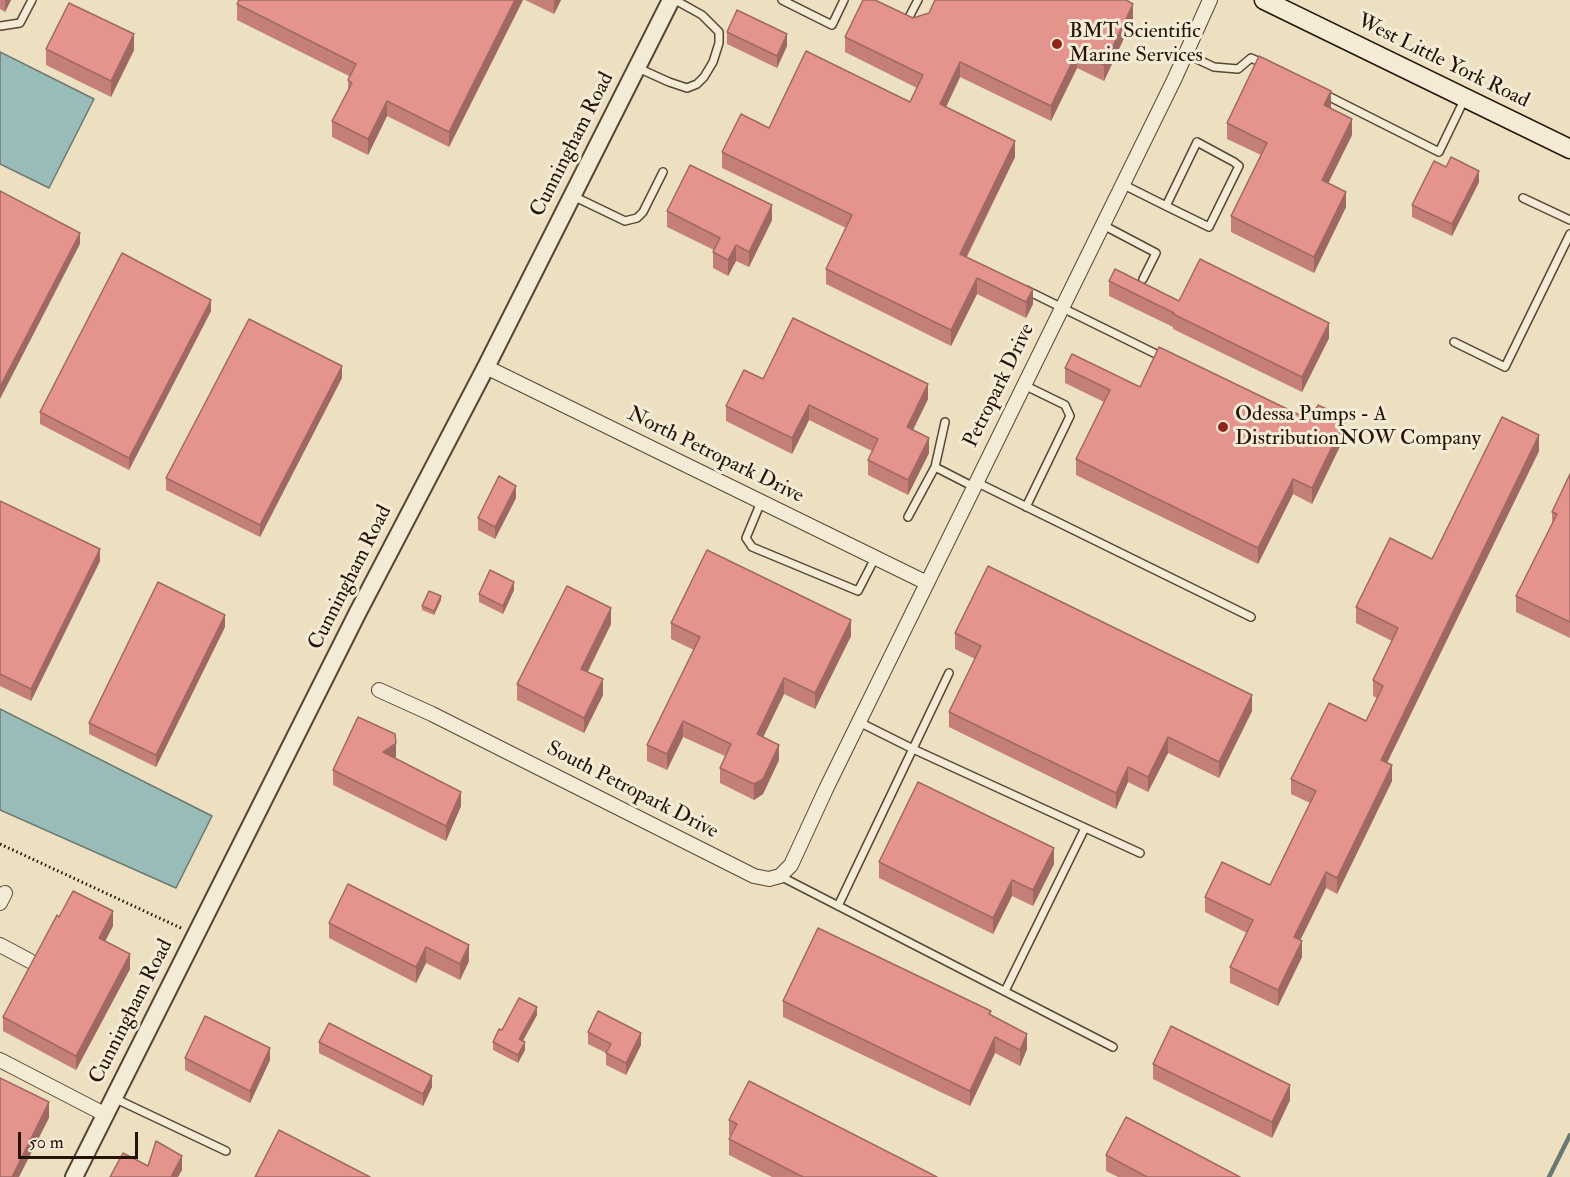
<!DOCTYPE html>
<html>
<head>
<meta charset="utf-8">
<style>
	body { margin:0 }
	#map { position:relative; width:1570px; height:1177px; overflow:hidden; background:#ede0c0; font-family:"IM FELL Double Pica",serif }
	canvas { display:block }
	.scale { position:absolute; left:18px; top:1132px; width:120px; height:27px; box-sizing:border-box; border:3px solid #251307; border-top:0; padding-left:8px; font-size:18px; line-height:21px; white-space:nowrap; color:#251307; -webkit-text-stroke:4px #f3ebd6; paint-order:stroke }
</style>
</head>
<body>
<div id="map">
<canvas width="1570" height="1177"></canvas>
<div class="scale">50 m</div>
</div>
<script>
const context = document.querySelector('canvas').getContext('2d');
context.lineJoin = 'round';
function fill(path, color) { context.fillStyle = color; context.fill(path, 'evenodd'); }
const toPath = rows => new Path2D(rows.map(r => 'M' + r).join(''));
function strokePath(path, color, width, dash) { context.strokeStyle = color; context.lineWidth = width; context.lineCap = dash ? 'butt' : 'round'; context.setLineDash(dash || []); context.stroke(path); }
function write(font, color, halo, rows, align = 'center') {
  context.font = font + ' "IM FELL Double Pica",serif'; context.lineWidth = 6; context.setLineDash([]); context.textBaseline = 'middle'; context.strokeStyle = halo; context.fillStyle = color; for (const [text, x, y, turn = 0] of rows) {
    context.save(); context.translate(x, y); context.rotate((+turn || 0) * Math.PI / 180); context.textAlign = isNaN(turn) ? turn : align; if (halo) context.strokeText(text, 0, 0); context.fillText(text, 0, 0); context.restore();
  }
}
const water = toPath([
	[0,52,94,99,49,188,0,164,0,52],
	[0,709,212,816,176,888,0,810,0,709]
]);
fill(water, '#9abcb8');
strokePath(water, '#6b7871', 1.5);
strokePath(toPath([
	[1549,1177,1570,1135]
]), '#6b7871', 4.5);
const service = toPath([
	[782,0,832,25,844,0],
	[907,21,918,0],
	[0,26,20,23,32,0],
	[1186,54,1214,67,1238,69,1251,58,1264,64],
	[638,68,669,82,687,88,697,84,704,77,713,62,719,43,719,32,702,15,675,0],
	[1322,93,1439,152,1465,98],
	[1122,184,1166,206,1209,227,1239,166,1234,162,1197,142,1166,206],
	[573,196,625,221,637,218,643,212,663,172],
	[1523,198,1570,220],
	[1103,225,1156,253,1143,279],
	[1026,290,1154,353],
	[1454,342,1505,367,1570,234],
	[1024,385,1065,405,1070,416,1026,507],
	[935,467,945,422],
	[976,482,1251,617],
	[761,502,746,538,752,547,858,591,875,558],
	[908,517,935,467,974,487],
	[859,722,913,749,1140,853],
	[780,876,1113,1047],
	[838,906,949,673],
	[1005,991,1085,828],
	[114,1098,226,1151]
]);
const minor = toPath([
	[486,367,927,583],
	[379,690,432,714,754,876,769,879,780,876,791,865,826,789,1174,80,1210,0],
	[0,903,5,893],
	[0,945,30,961],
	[0,1060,106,1115]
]);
const tertiary = toPath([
	[74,1177,358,612,486,367,671,0]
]);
const secondary = toPath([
	[1264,0,1570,149]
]);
strokePath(service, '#574635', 10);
strokePath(minor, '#574635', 16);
strokePath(tertiary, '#574635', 20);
strokePath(secondary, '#251307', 21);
strokePath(toPath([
	[0,844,183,929]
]), '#251307', 3, [1.5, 3]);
strokePath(service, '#f3ebd6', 7);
strokePath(minor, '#f3ebd6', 14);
strokePath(tertiary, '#f3ebd6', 16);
strokePath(secondary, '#f3ebd6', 18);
fill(toPath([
	[0,0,11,0,5,12,0,9],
	[523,0,449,147,387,116,368,155,332,137,332,121,348,91,348,80,349,76,237,20,237,4],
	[525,0,561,0,554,14],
	[913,18,1133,19,1104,81,1077,68,1051,121,960,77,946,107,1015,157,967,257,1033,304,1026,318,977,294,951,346,826,284,826,269,846,228,722,168,722,152,769,128,910,102,917,88,845,52,845,37],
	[727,32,787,46,777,68,727,44],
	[46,49,134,50,111,97,46,65],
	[1331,107,1330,108,1352,135,1328,183,1346,207,1314,273,1231,232,1231,216,1261,155,1227,139,1227,123],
	[1446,167,1479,182,1452,236,1412,217,1412,205],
	[667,211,772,220,749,267,736,261,728,276,713,268,713,252,714,250,667,227],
	[1109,281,1179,301,1329,338,1302,392,1173,329,1173,327,1109,296],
	[211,311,129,470,40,424,40,412],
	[1065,368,1140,387,1310,420,1346,434,1312,504,1293,494,1258,564,1076,475,1076,459,1104,402,1065,383],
	[342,378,260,537,166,490,166,478],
	[763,379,928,399,913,430,929,453,908,495,868,475,868,460,872,451,809,420,792,454,726,421,726,406],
	[1539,451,1387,763,1392,781,1337,894,1326,888,1300,940,1302,957,1278,1006,1230,983,1230,967,1247,933,1205,912,1205,897,1270,885,1310,803,1291,794,1291,779,1366,721,1377,698,1373,696,1373,680,1392,641,1356,623,1356,607,1432,559],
	[1570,474,1570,638,1516,612,1516,596,1552,524,1552,512],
	[516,498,495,539,478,530,478,518],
	[0,501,100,561,31,701,0,686],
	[514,590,503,614,479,602,479,594],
	[441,600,434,615,422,610,422,606],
	[671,623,851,636,815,709,784,694,763,737,779,760,763,794,754,800,720,783,720,768,725,756,683,737,667,770,647,761,647,745,694,650,671,639],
	[611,624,588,672,603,695,584,733,517,700,517,684],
	[225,627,156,767,89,734,89,723],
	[955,633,1252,711,1219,778,1168,753,1148,792,1128,782,1116,809,949,727,949,712,975,659,955,649],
	[396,757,394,758,461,806,446,841,333,785,333,770],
	[879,862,1054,864,1033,906,1012,896,993,934,879,878],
	[59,917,113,926,105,941,130,969,76,1070,3,1031,3,1017],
	[329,923,469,945,469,961,460,980,426,963,416,983,329,938],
	[783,1001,991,1015,1027,1049,1020,1066,995,1053,970,1106,783,1017],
	[537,1015,523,1041,525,1050,518,1063,493,1050,493,1042,502,1030],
	[588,1032,641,1045,626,1075,606,1065,606,1053,588,1044],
	[319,1042,432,1087,423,1106,319,1053],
	[185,1058,270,1060,250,1103,185,1070],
	[1153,1064,1290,1100,1272,1138,1153,1079],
	[729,1120,937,1177,772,1177,729,1155,729,1139,730,1136,729,1135],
	[1106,1155,1240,1177,1118,1177,1106,1171]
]), '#c47f79');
fill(toPath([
	[5,0,11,0,5,12],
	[515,0,523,0,449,147,449,132],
	[554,0,561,0,554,14],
	[1133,4,1133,19,1104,81,1104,65],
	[134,34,134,50,111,97,111,81],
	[787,34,787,46,777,68,777,56],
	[1077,52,1077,68,1051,121,1051,106],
	[960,62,960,77,940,120,940,104],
	[1331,91,1331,107,1324,121,1324,105],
	[387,101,387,116,368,155,368,139],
	[1352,119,1352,135,1322,196,1322,180],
	[1015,141,1015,157,960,269,960,254],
	[1479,171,1479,182,1452,236,1452,224],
	[1346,192,1346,207,1314,273,1314,257],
	[772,205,772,220,749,267,749,252],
	[80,233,80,244,0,399,0,387],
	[736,245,736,261,728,276,728,260],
	[977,278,977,294,951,346,951,330],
	[1033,289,1033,304,1026,318,1026,302],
	[211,300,211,311,129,470,129,458],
	[1329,323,1329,338,1302,392,1302,377],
	[342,366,342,378,260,537,260,525],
	[928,384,928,399,907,442,907,427],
	[809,405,809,420,792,454,792,438],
	[1346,418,1346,434,1312,504,1312,488],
	[1539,435,1539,451,1381,775,1381,760],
	[929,438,929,453,908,495,908,480],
	[1293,479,1293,494,1258,564,1258,548],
	[516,486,516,498,495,539,495,527],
	[100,549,100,561,31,701,31,689],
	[514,582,514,590,503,614,503,606],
	[441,596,441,600,434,615,434,611],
	[611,608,611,624,581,684,581,669],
	[225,615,225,627,156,767,156,755],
	[851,620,851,636,815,709,815,693],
	[784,678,784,694,757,750,757,734],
	[603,679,603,695,584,733,584,718],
	[1252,695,1252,711,1219,778,1219,762],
	[683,721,683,737,667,770,667,754],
	[1168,737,1168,753,1148,792,1148,777],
	[396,743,396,757,383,767,383,752],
	[779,745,779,760,763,794,754,800,754,784],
	[1392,765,1392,781,1337,894,1337,878],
	[1128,767,1128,782,1116,809,1116,793],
	[461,792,461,806,446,841,446,826],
	[1054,848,1054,864,1033,906,1033,890],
	[1326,872,1326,888,1294,953,1294,937],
	[1012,880,1012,896,993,934,993,918],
	[113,911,113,926,99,953,99,938],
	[1302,941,1302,957,1278,1006,1278,990],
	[469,945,469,961,460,980,460,964],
	[426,947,426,963,416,983,416,967],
	[130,954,130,969,76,1070,76,1056],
	[537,1007,537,1015,519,1047,519,1039],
	[641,1033,641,1045,626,1075,626,1063],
	[1027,1034,1027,1049,1020,1066,1020,1050],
	[995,1037,995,1053,970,1106,970,1091],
	[525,1042,525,1050,518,1063,518,1055],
	[270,1048,270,1060,250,1103,250,1091],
	[432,1076,432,1087,423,1106,423,1094],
	[1290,1085,1290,1100,1272,1138,1272,1122],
	[49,1102,49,1118,19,1177,12,1177],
	[182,1156,182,1170,178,1177,171,1177]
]), '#a06863');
const building = toPath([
	[239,0,515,0,449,132,387,101,368,139,332,121,352,83,348,80,356,64,237,4,239,0],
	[863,0,875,0,913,18,929,13,935,0,1126,0,1133,4,1104,65,1077,52,1051,106,960,62,940,104,1015,141,960,254,1033,289,1026,302,977,278,951,330,826,269,852,215,722,152,741,114,769,128,806,51,910,102,923,75,845,37,863,0],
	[69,3,134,34,111,81,46,49,69,3],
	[737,10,787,34,777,56,727,32,737,10],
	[1259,56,1331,91,1324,105,1352,119,1322,180,1346,192,1314,257,1231,216,1267,143,1227,123,1259,56],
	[1451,157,1479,171,1452,224,1412,205,1434,161,1446,167,1451,157],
	[690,165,772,205,749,252,736,245,728,260,713,252,720,238,667,211,690,165],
	[0,191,80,233,0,387,0,191],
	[122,253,211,300,129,458,40,412,122,253],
	[1200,259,1329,323,1302,377,1173,314,1174,313,1109,281,1115,269,1179,301,1200,259],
	[793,318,928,384,907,427,929,438,908,480,868,460,878,439,809,405,792,438,726,406,744,370,763,379,793,318],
	[249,319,342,366,260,525,166,478,249,319],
	[1159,347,1310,420,1318,405,1346,418,1312,488,1293,479,1258,548,1076,459,1110,390,1065,368,1072,354,1140,387,1159,347],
	[1502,417,1539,435,1381,760,1392,765,1337,878,1326,872,1294,937,1302,941,1278,990,1230,967,1253,920,1205,897,1222,862,1270,885,1316,791,1291,779,1329,703,1366,721,1383,686,1373,680,1398,628,1356,607,1390,538,1432,559,1502,417],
	[1570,474,1570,622,1516,596,1557,514,1552,512,1570,474],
	[499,476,516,486,495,527,478,518,499,476],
	[0,501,100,549,31,689,0,674,0,501],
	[707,550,851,620,815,693,784,678,757,734,779,745,763,779,754,784,720,768,731,744,683,721,667,754,647,745,700,637,671,623,707,550],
	[988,566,1252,695,1219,762,1168,737,1148,777,1128,767,1116,793,949,712,981,646,955,633,988,566],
	[490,570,514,582,503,606,479,594,490,570],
	[158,582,225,615,156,755,89,723,158,582],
	[567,586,611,608,581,669,603,679,584,718,517,684,567,586],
	[429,591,441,596,434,611,422,606,429,591],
	[358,717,395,734,396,743,383,752,461,792,446,826,333,770,358,717],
	[918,782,1054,848,1033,890,1012,880,993,918,879,862,918,782],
	[348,884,469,945,460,964,426,947,416,967,329,923,348,884],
	[73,891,113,911,99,938,130,954,76,1056,3,1017,57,915,59,917,73,891],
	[818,928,991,1011,989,1014,1027,1034,1020,1050,995,1037,970,1091,783,1001,818,928],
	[519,998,537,1007,519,1039,525,1042,518,1055,493,1042,499,1029,502,1030,519,998],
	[598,1011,641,1033,626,1063,606,1053,611,1044,588,1032,598,1011],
	[205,1016,270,1048,250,1091,185,1058,205,1016],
	[329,1023,432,1076,423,1094,319,1042,329,1023],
	[1171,1026,1290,1085,1272,1122,1153,1064,1171,1026],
	[0,1078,49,1102,12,1177,0,1177,0,1078],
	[749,1081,937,1177,803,1177,729,1139,737,1124,729,1120,749,1081],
	[1126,1117,1240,1177,1147,1177,1106,1155,1126,1117],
	[279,1130,370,1177,255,1177,279,1130],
	[156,1141,182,1156,171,1177,110,1177,123,1153,148,1166,156,1141]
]);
fill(building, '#e4948d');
strokePath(building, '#a06863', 1.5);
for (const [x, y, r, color] of [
	[1057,44,6,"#8f2418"],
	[1223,427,6,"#8f2418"]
]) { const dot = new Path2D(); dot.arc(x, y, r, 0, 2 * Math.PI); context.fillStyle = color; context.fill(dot); strokePath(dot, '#f3ebd6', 2); }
write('21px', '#251307', '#f3ebd6', [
	["BMT Scientific",1069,32],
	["Marine Services",1069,56],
	["Odessa Pumps - A",1235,415],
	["DistributionNOW Company",1235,439]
], 'left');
write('21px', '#251307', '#f3ebd6', [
	["West Little York Road",1443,62,26],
	["Cunningham Road",573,145,-63],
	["Petropark Drive",1000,386,-64],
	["North Petropark Drive",715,456,26],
	["Cunningham Road",351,578,-63],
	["South Petropark Drive",632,791,27],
	["Cunningham Road",132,1012,-63]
]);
</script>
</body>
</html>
